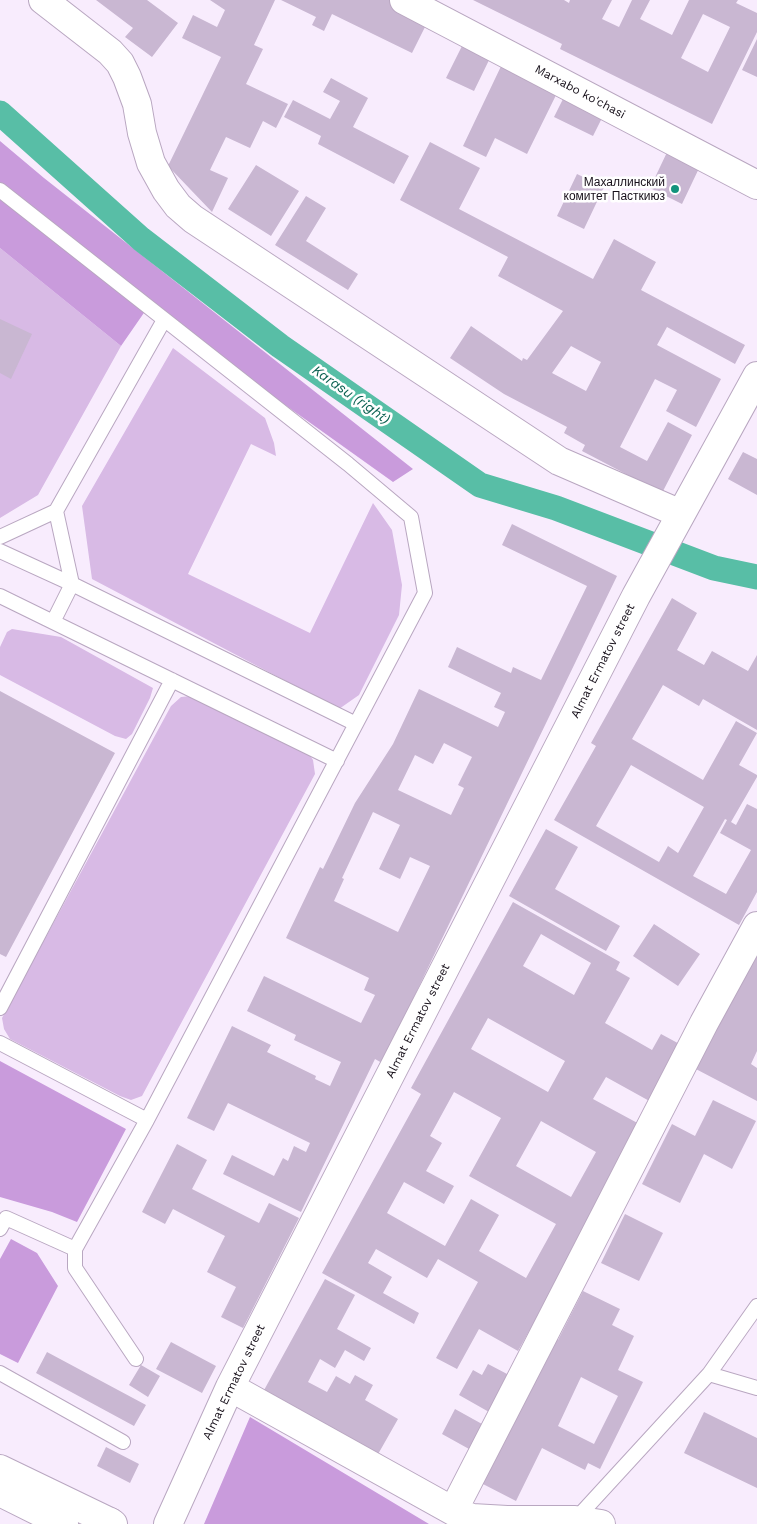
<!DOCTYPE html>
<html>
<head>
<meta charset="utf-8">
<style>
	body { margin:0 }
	canvas { display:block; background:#f8ecfd }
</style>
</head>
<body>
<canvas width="757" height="1524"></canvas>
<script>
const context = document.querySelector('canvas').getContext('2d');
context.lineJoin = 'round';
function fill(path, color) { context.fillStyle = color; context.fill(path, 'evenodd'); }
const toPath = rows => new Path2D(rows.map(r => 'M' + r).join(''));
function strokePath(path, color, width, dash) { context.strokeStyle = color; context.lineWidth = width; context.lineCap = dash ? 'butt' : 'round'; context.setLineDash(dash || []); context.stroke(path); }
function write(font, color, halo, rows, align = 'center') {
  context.font = font + ' "Work Sans",sans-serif'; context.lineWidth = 5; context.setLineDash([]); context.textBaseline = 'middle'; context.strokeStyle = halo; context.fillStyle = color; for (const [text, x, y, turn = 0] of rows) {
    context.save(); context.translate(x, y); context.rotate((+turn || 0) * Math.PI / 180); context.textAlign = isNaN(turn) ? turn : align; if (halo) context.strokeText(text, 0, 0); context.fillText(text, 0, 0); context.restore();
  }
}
fill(toPath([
	[0,248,121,346,38,495,0,518],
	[173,348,265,418,274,443,276,456,251,444,188,574,310,633,373,503,392,530,402,585,399,615,359,695,339,709,92,579,82,506],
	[12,629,61,637,153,688,150,698,132,734,126,739,115,736,0,675,0,647,7,632],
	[192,696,307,751,313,760,315,774,150,1081,142,1096,131,1100,120,1096,10,1039,4,1029,2,1018,171,706,181,697]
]), '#d8bae5');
fill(toPath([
	[0,141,44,178,413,469,393,482,148,307,121,346,0,248],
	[0,1061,126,1129,77,1222,52,1212,0,1197],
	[11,1239,37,1253,58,1286,18,1363,0,1354,0,1259],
	[250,1417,429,1524,204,1524]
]), '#c99bdc');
strokePath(toPath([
	[0,113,141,239,280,346,480,485,556,508,714,568,757,577]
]), '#58bea6', 25);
fill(toPath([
	[96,0,147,0,178,23,152,57,125,37,133,28],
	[210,0,275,0,254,45,263,49,246,84,288,104,276,128,263,121,250,148,226,137,210,170,228,178,212,212,168,166,221,57,182,38,193,15,217,27,225,10],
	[281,0,391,0,427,23,412,53,332,14,324,31,312,25,316,17],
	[473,0,564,0,569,3,570,0,612,0,602,19,619,27,632,0,650,0,640,19,672,35,689,0,738,0,736,3,757,13,757,32,712,124,560,49,562,44],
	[703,14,730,27,708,72,681,58],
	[757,39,757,77,742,70],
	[464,42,491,56,474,91,446,78],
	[504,60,560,87,527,154,495,138,486,157,463,146],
	[331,78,368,98,353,127,409,156,394,184,318,144,321,136,284,117,293,100,330,119,340,101,323,92],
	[566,93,605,112,593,136,554,117],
	[430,142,480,168,459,209,593,279,614,239,656,262,641,290,745,345,735,364,667,327,657,345,721,379,696,427,666,411,677,390,655,379,620,447,647,461,668,422,692,435,662,493,582,451,585,445,564,433,567,427,504,394,450,358,471,326,522,361,523,358,527,360,563,311,498,276,508,257,400,200],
	[571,346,601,362,586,391,552,373],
	[670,146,702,162,682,204,650,188],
	[256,165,299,191,271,236,228,209],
	[577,174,604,187,584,229,557,216],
	[306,196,326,208,306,241,358,274,348,290,275,245],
	[0,319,32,334,11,379,0,373],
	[743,452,757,459,757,495,728,479],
	[512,524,617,576,382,1063,375,1059,301,1212,223,1174,232,1155,274,1176,283,1158,288,1161,294,1146,306,1152,310,1143,228,1103,214,1131,187,1118,232,1026,271,1045,267,1052,316,1076,315,1079,330,1086,341,1062,294,1040,296,1035,247,1011,264,976,361,1023,375,995,364,990,369,978,286,938,320,867,323,869,355,803,393,744,419,689,498,727,505,712,494,707,501,693,448,667,457,647,511,673,513,667,541,680,587,586,502,545],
	[444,743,472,757,458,785,464,788,451,815,398,790,415,755,433,764],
	[373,812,400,825,379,869,400,879,410,857,430,866,398,932,334,901,344,879,342,878],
	[672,598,697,613,677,650,704,665,712,651,748,671,757,655,757,730,703,699,699,706,663,685,632,739,703,780,736,721,757,733,739,765,757,775,757,777,731,822,736,825,747,804,757,809,757,892,739,925,554,820,596,746,591,743],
	[631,765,704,807,678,853,668,846,659,862,596,826],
	[725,819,727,820,720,833,751,850,726,894,693,876],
	[0,691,115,753,6,957,0,954],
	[546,829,578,847,555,889,620,926,606,951,509,896],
	[513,902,620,962,616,970,630,978,605,1023,652,1050,661,1034,685,1047,653,1103,606,1077,593,1099,643,1126,518,1351,479,1329,457,1369,436,1358,478,1282,438,1259,427,1278,376,1249,368,1263,392,1277,383,1293,419,1313,414,1324,322,1273,421,1094,411,1088],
	[541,934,591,963,574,995,523,966],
	[488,1018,565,1061,548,1092,471,1049],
	[454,1092,501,1118,469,1176,556,1224,526,1278,479,1251,499,1215,471,1199,445,1246,387,1213,404,1182,444,1204,454,1186,426,1171,442,1143,430,1136],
	[541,1121,596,1152,571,1197,516,1166],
	[654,924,700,954,678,986,633,956],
	[757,949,757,1051,751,1064,757,1068,757,1101,692,1067],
	[713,1100,756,1121,732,1169,704,1154,680,1203,642,1184,672,1124,695,1136],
	[177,1144,207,1160,192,1189,259,1223,269,1203,299,1218,243,1328,221,1317,236,1287,207,1272,225,1236,173,1209,165,1224,142,1212],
	[625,1214,663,1233,639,1281,601,1263],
	[325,1279,355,1295,337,1329,371,1348,364,1361,345,1350,335,1368,320,1359,308,1382,327,1392,336,1376,350,1384,355,1375,373,1385,365,1400,398,1419,377,1456,263,1392],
	[583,1291,620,1309,612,1325,634,1336,618,1370,643,1382,600,1469,588,1463,585,1470,542,1448,516,1501,481,1483,553,1337,558,1340],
	[581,1377,618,1396,594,1444,558,1426],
	[171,1342,216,1366,202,1393,156,1369],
	[47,1352,146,1405,134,1426,36,1373],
	[488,1364,509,1375,489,1412,459,1395,473,1370,482,1375],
	[141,1365,160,1376,148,1397,129,1385],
	[455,1409,482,1424,469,1449,442,1434],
	[704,1412,757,1438,757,1488,684,1453],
	[106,1447,139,1464,130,1483,97,1466]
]), '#c9b7d2');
const service = toPath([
	[0,190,348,464,411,517,425,593,147,1120,0,1043],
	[0,537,56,511,164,320],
	[0,551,72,584,56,511],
	[0,596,337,761],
	[53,622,72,584,356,724],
	[0,1008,172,680],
	[0,1229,6,1218,75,1249],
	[136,1359,75,1268,75,1249,147,1120],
	[0,1373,123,1442],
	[709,1374,757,1306],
	[575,1520,709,1374,757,1388]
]);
const minor = toPath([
	[43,0,110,52,120,63,127,77,137,104,142,133,151,163,166,190,178,206,193,219,559,461,681,514],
	[404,0,757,185],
	[230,1387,453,1511,472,1518,507,1520,575,1520,601,1524],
	[0,1469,110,1522],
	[0,1492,64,1524],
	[453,1511,704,1023,757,926],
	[168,1524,230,1387,636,596,757,376]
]);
const tertiary = toPath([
	[110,1522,113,1524]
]);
strokePath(service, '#b9a7c1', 16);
strokePath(minor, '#b9a7c1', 30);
strokePath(tertiary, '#b9a7c1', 30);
strokePath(service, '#fff', 14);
strokePath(minor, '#fff', 28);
strokePath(tertiary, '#fff', 28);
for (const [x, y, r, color] of [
	[675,189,5,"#12937c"]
]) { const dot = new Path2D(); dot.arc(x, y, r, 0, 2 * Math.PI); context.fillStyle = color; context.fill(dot); strokePath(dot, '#fff', 2); }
write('12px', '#17101a', '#fff', [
	["Marxabo ko'chasi",580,92,28],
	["Almat Ermatov street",603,661,-63],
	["Almat Ermatov street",418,1021,-63],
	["Almat Ermatov street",234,1382,-64]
]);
write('12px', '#17101a', '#fff', [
	["Махаллинский",665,182],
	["комитет Пасткиюз",665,196]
], 'right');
write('italic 14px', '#096050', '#fff', [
	["Karasu (right)",351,395,35]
]);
</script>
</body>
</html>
